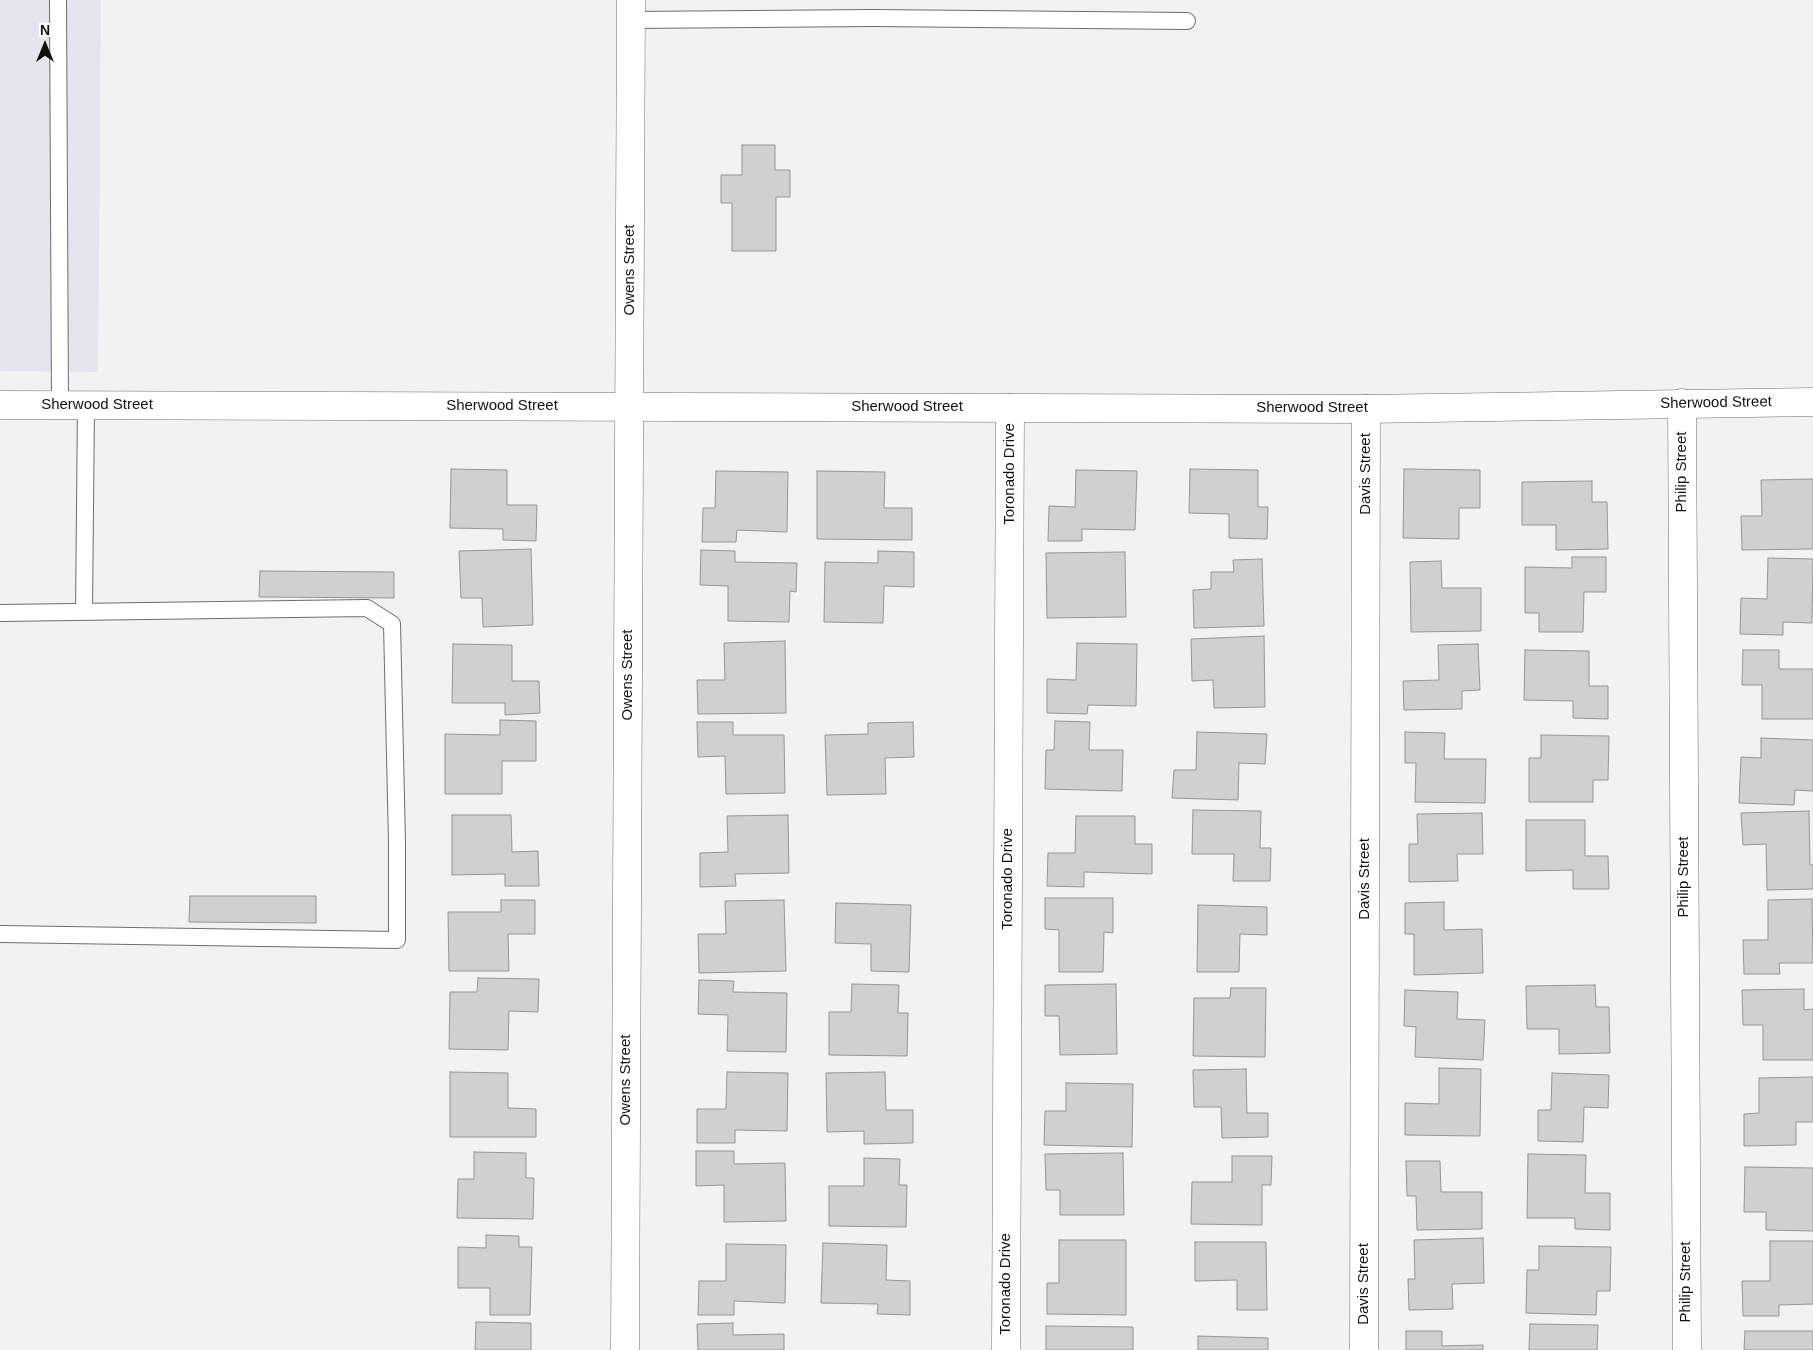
<!DOCTYPE html>
<html>
<head>
<meta charset="utf-8">
<style>
	body { margin:0 }
	#map { position:relative; width:1813px; height:1350px; overflow:hidden; background:#f2f2f3; font-family:Arial,sans-serif }
	canvas { display:block }
	.north { position:absolute; left:20px; top:20px; width:50px; height:50px; -webkit-text-stroke:4px #fff; paint-order:stroke; rotate:0deg; font-size:14px; font-weight:700; line-height:20px; text-align:center; color:#111 }
	.north::after { content:''; display:block; margin:auto; width:18px; height:22px; background:#111; clip-path:polygon(50% 0,100% 100%,50% 72%,0 100%) }
</style>
</head>
<body>
<div id="map">
<canvas width="1813" height="1350"></canvas>
<div class="north">N</div>
</div>
<script>
const context = document.querySelector('canvas').getContext('2d');
context.lineJoin = 'round';
function fill(path, color) { context.fillStyle = color; context.fill(path, 'evenodd'); }
const toPath = rows => new Path2D(rows.map(r => 'M' + r).join(''));
function strokePath(path, color, width, dash) { context.strokeStyle = color; context.lineWidth = width; context.lineCap = dash ? 'butt' : 'round'; context.setLineDash(dash || []); context.stroke(path); }
function write(font, color, halo, rows, align = 'center') {
  context.font = font + ' Arial,sans-serif'; context.lineWidth = 5; context.setLineDash([]); context.textBaseline = 'middle'; context.strokeStyle = halo; context.fillStyle = color; for (const [text, x, y, turn = 0] of rows) {
    context.save(); context.translate(x, y); context.rotate((+turn || 0) * Math.PI / 180); context.textAlign = isNaN(turn) ? turn : align; if (halo) context.strokeText(text, 0, 0); context.fillText(text, 0, 0); context.restore();
  }
}
fill(toPath([
	[0,0,101,0,98,372,0,371]
]), '#e4e5ee');
const building = toPath([
	[742,145,775,145,775,170,790,170,790,197,776,197,776,251,732,251,732,203,721,203,721,175,742,175,742,145],
	[451,469,507,470,507,505,537,505,536,541,503,540,503,529,450,528,451,469],
	[1190,469,1258,470,1258,507,1268,507,1267,539,1229,538,1229,514,1189,513,1190,469],
	[1404,469,1480,470,1480,508,1459,508,1459,539,1403,538,1404,469],
	[1076,470,1137,471,1135,530,1082,529,1082,541,1048,541,1049,506,1075,507,1076,470],
	[716,471,788,472,787,532,737,530,736,542,702,542,703,508,715,508,716,471],
	[817,471,885,472,884,508,912,508,912,540,817,539,817,471],
	[1813,479,1813,549,1742,550,1741,516,1762,516,1761,480,1813,479],
	[1592,481,1592,502,1607,502,1608,549,1556,550,1556,525,1522,525,1522,482,1592,481],
	[531,549,533,625,483,627,482,598,461,598,459,551,531,549],
	[701,550,735,551,735,562,797,563,796,592,790,591,789,622,728,621,728,586,700,585,701,550],
	[878,551,914,552,914,587,884,586,883,623,824,622,825,562,878,563,878,551],
	[1125,552,1126,617,1047,618,1046,553,1125,552],
	[1572,557,1606,557,1606,592,1584,592,1583,632,1539,632,1539,613,1525,613,1525,567,1572,568,1572,557],
	[1768,558,1813,559,1812,623,1783,622,1783,635,1740,634,1741,598,1767,599,1768,558],
	[1262,559,1264,626,1194,628,1193,590,1211,589,1211,572,1234,572,1233,560,1262,559],
	[1441,561,1442,588,1481,588,1481,631,1411,632,1410,562,1441,561],
	[260,571,394,572,394,598,259,597,260,571],
	[1264,636,1265,707,1214,708,1213,680,1192,681,1191,639,1264,636],
	[785,641,786,713,698,714,697,680,725,680,724,643,785,641],
	[1077,643,1137,644,1136,706,1088,705,1087,714,1047,713,1047,679,1076,680,1077,643],
	[453,644,512,645,512,681,539,681,540,713,505,715,505,703,452,703,453,644],
	[1478,644,1480,690,1462,691,1462,709,1404,710,1403,681,1439,680,1438,645,1478,644],
	[1525,650,1589,651,1589,686,1608,686,1608,719,1573,718,1573,701,1524,700,1525,650],
	[1743,650,1779,650,1779,669,1813,669,1813,719,1762,719,1762,685,1742,685,1743,650],
	[500,720,536,721,536,761,502,761,502,794,445,794,445,734,500,735,500,720],
	[1055,721,1090,722,1089,750,1123,750,1122,791,1045,789,1046,750,1054,750,1055,721],
	[697,722,733,722,733,735,784,735,785,793,726,794,725,756,698,757,697,722],
	[913,722,914,757,885,758,886,794,827,795,825,735,868,734,868,723,913,722],
	[1197,732,1267,734,1265,764,1239,763,1238,800,1172,798,1174,770,1196,770,1197,732],
	[1405,732,1445,733,1444,759,1486,759,1485,803,1415,802,1416,763,1405,763,1405,732],
	[1541,735,1609,736,1608,780,1593,780,1593,802,1529,802,1529,758,1541,758,1541,735],
	[1761,738,1813,740,1813,791,1795,790,1794,805,1739,803,1741,757,1761,758,1761,738],
	[1193,810,1261,811,1260,848,1271,848,1270,881,1233,881,1234,854,1192,854,1193,810],
	[1809,811,1810,865,1813,865,1813,889,1767,890,1766,844,1743,845,1741,813,1809,811],
	[1482,813,1483,854,1457,854,1458,881,1409,882,1409,844,1418,844,1417,814,1482,813],
	[452,815,511,815,512,852,538,851,539,886,505,886,505,874,452,875,452,815],
	[788,815,789,873,735,874,736,886,700,887,700,853,728,852,727,816,788,815],
	[1076,816,1135,816,1135,844,1152,844,1152,874,1084,872,1084,887,1047,886,1048,853,1075,853,1076,816],
	[1526,820,1585,820,1585,856,1608,856,1609,889,1573,889,1573,870,1526,871,1526,820],
	[190,896,316,896,316,923,189,922,190,896],
	[1045,898,1113,898,1113,933,1104,932,1103,972,1059,972,1059,930,1045,929,1045,898],
	[1812,899,1813,963,1779,963,1780,974,1744,974,1743,940,1768,940,1768,900,1812,899],
	[501,900,535,900,535,934,508,934,509,971,449,971,448,912,501,912,501,900],
	[784,900,786,971,699,973,698,934,726,934,725,901,784,900],
	[1444,902,1444,930,1482,929,1483,973,1414,975,1414,934,1405,934,1405,903,1444,902],
	[836,903,911,905,909,972,871,971,871,944,835,943,836,903],
	[1198,905,1267,907,1267,935,1240,934,1239,972,1197,972,1198,905],
	[478,978,539,979,538,1012,509,1011,508,1050,449,1049,450,992,477,992,478,978],
	[699,980,734,981,733,992,787,993,786,1052,727,1051,728,1015,698,1014,699,980],
	[852,984,899,985,898,1013,908,1013,907,1056,829,1055,829,1012,851,1012,852,984],
	[1116,984,1117,1054,1060,1055,1059,1016,1045,1016,1045,985,1116,984],
	[1595,985,1596,1007,1609,1007,1610,1053,1559,1054,1559,1029,1527,1029,1526,986,1595,985],
	[1231,988,1266,988,1265,1057,1193,1056,1194,998,1230,998,1231,988],
	[1804,989,1804,1010,1813,1009,1813,1060,1763,1060,1763,1025,1743,1025,1742,990,1804,989],
	[1405,990,1458,992,1457,1019,1485,1020,1483,1060,1415,1057,1416,1027,1404,1026,1405,990],
	[1439,1068,1481,1069,1480,1136,1405,1135,1405,1103,1439,1104,1439,1068],
	[1246,1069,1247,1113,1268,1113,1268,1137,1222,1138,1221,1107,1194,1107,1193,1070,1246,1069],
	[450,1072,508,1073,508,1108,536,1109,536,1137,450,1137,450,1072],
	[727,1072,788,1073,787,1131,735,1130,735,1143,697,1143,697,1109,726,1109,727,1072],
	[885,1072,886,1110,913,1110,913,1143,864,1144,864,1131,827,1132,826,1073,885,1072],
	[1552,1073,1609,1075,1608,1108,1584,1107,1583,1142,1538,1141,1538,1110,1551,1110,1552,1073],
	[1813,1077,1813,1122,1796,1122,1796,1145,1744,1146,1744,1114,1759,1113,1759,1078,1813,1077],
	[1066,1083,1133,1084,1132,1147,1044,1145,1045,1111,1066,1111,1066,1083],
	[696,1151,734,1151,734,1164,785,1163,786,1221,724,1222,724,1185,696,1186,696,1151],
	[474,1152,526,1153,526,1178,534,1178,533,1219,457,1218,458,1179,474,1179,474,1152],
	[1123,1153,1124,1215,1060,1215,1060,1190,1046,1190,1045,1154,1123,1153],
	[1528,1154,1586,1155,1585,1193,1610,1193,1610,1230,1575,1229,1575,1218,1527,1218,1528,1154],
	[1232,1156,1272,1156,1271,1185,1262,1185,1262,1225,1191,1224,1192,1182,1232,1182,1232,1156],
	[864,1158,900,1159,899,1185,907,1185,906,1227,829,1226,829,1186,864,1186,864,1158],
	[1406,1161,1440,1161,1441,1192,1482,1192,1482,1229,1417,1230,1416,1196,1407,1196,1406,1161],
	[1745,1167,1813,1168,1813,1231,1766,1230,1766,1212,1744,1212,1745,1167],
	[486,1235,519,1236,519,1247,532,1247,530,1315,490,1315,490,1288,458,1288,458,1247,486,1248,486,1235],
	[1483,1238,1484,1283,1452,1284,1453,1309,1409,1310,1408,1279,1415,1279,1414,1240,1483,1238],
	[1059,1240,1126,1240,1126,1315,1047,1314,1047,1283,1059,1283,1059,1240],
	[1770,1241,1813,1241,1813,1304,1779,1305,1779,1316,1743,1316,1742,1281,1770,1281,1770,1241],
	[1195,1242,1266,1242,1267,1310,1237,1310,1237,1280,1195,1281,1195,1242],
	[823,1243,887,1245,886,1280,910,1281,910,1315,877,1314,878,1304,821,1303,823,1243],
	[726,1244,786,1245,785,1303,734,1301,734,1315,698,1315,699,1281,726,1281,726,1244],
	[1539,1246,1611,1247,1610,1291,1597,1291,1596,1315,1526,1313,1527,1270,1539,1270,1539,1246],
	[476,1322,531,1323,531,1350,475,1350,476,1322],
	[733,1323,733,1335,784,1334,784,1350,698,1350,697,1324,733,1323],
	[1530,1324,1598,1325,1597,1350,1529,1350,1530,1324],
	[1046,1326,1133,1327,1133,1350,1046,1350,1046,1326],
	[1406,1331,1442,1331,1442,1346,1483,1345,1483,1350,1406,1350,1406,1331],
	[1745,1331,1813,1331,1813,1350,1744,1350,1745,1331],
	[1198,1336,1268,1338,1268,1350,1198,1350,1198,1336]
]);
fill(building, '#d0d0d1');
strokePath(building, '#959596', 1);
const lane = toPath([
	[58,0,60,405],
	[631,20,873,18,1187,21],
	[84,611,86,405],
	[0,613,367,608,392,624,397,843,397,940,0,934]
]);
const street = toPath([
	[1682,403,1687,1350],
	[625,1350,631,0],
	[1006,1350,1010,408],
	[1364,1350,1366,409]
]);
const secondary = toPath([
	[0,405,1366,409,1813,402]
]);
strokePath(lane, '#6d6e6f', 18);
strokePath(street, '#6d6e6f', 29);
strokePath(secondary, '#6d6e6f', 29);
strokePath(lane, '#fff', 16);
strokePath(street, '#fff', 28);
strokePath(secondary, '#fff', 28);
write('15px', '#111', '#fff', [
	["Owens Street",630,270,-90],
	["Sherwood Street",1716,403,-1],
	["Sherwood Street",97,405],
	["Sherwood Street",502,406],
	["Sherwood Street",907,407],
	["Sherwood Street",1312,408],
	["Philip Street",1682,472,-90],
	["Toronado Drive",1010,474,-90],
	["Davis Street",1366,474,-90],
	["Owens Street",628,675,-90],
	["Philip Street",1684,877,-90],
	["Toronado Drive",1008,879,-90],
	["Davis Street",1365,879,-90],
	["Owens Street",626,1080,-90],
	["Philip Street",1686,1282,-90],
	["Toronado Drive",1006,1284,-90],
	["Davis Street",1364,1284,-90]
]);
</script>
</body>
</html>
